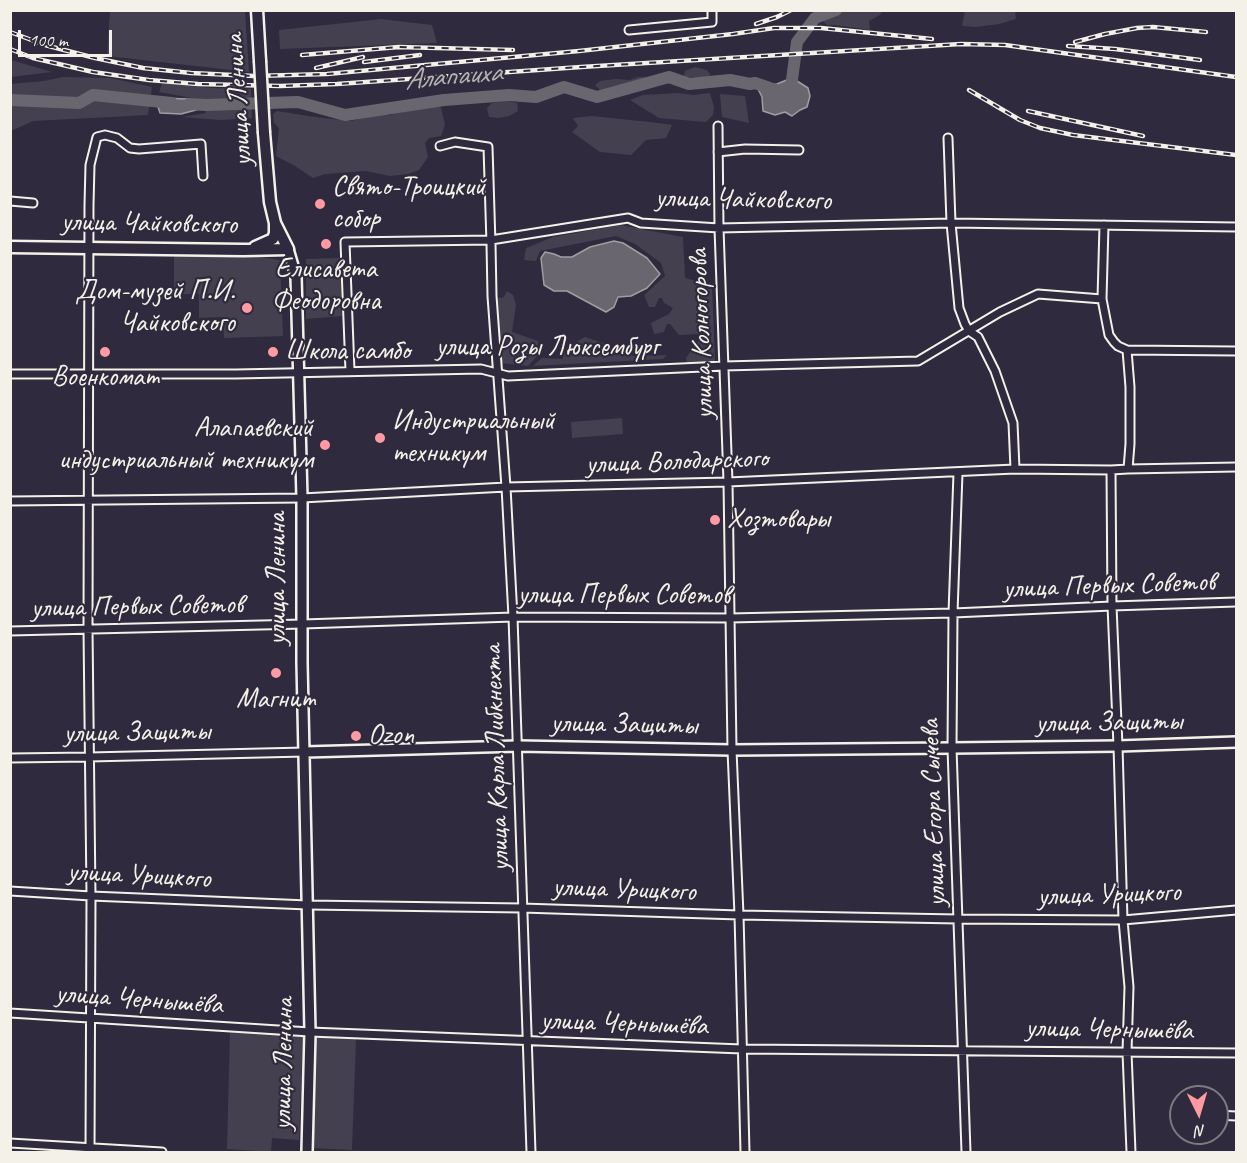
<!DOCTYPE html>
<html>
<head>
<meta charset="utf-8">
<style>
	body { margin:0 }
	#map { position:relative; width:1247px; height:1163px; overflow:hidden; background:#2f2a3d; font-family:Caveat,sans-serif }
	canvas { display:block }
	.frame { position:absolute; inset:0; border:12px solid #f4f1e8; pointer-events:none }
	.north { position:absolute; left:1169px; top:1085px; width:60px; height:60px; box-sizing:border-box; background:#2f2a3d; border:2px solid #7e7a81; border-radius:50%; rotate:175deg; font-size:16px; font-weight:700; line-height:24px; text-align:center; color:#f4f1e8 }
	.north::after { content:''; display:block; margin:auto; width:21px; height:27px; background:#ff9aa2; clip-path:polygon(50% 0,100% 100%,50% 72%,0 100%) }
	.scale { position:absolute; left:18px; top:30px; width:94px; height:27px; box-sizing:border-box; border:3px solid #f4f1e8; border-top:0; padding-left:8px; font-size:18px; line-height:21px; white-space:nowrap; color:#f4f1e8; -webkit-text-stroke:4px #2f2a3d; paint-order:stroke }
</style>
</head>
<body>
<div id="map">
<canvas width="1247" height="1163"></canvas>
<div class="frame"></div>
<div class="north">N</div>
<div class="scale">100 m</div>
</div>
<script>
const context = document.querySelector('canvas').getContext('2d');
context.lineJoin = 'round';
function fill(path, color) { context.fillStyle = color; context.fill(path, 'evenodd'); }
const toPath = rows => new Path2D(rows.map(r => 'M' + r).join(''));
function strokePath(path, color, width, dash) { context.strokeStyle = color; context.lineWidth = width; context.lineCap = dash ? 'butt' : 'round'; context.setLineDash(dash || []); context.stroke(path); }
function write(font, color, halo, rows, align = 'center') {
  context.font = font + ' Caveat,sans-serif'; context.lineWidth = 4.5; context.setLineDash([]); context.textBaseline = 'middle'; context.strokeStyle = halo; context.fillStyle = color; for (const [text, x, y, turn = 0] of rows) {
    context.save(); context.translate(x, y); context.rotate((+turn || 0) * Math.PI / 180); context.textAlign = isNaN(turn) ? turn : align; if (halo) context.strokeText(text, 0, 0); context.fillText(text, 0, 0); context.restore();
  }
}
fill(toPath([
	[110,11,245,11,249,72,107,56],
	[844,11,844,10,882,11,880,15,869,21,870,30,834,25,827,25,822,20],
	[965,11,1015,11,1016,19,999,24,976,27,962,26],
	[381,19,432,25,437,43,280,49,279,30],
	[10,60,11,60,52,72,11,77],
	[695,67,707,70,710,74,709,82,706,83,702,82,697,78,694,77,683,78,685,71],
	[63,77,110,78,152,87,148,115,33,121,11,131,11,84,44,81],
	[638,77,655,77,654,85,618,92,609,96,602,92,595,85,600,81,616,79,630,80],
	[162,83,212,88,251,89,252,118,220,120,182,117,206,113,202,100,159,92],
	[678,93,693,95,710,93,714,107,713,115,706,122,659,118,630,100,643,95],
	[720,94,745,96,749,123,722,117],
	[505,101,517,103,518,111,509,116,498,118,489,117,487,108,492,103],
	[434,104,441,108,445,125,441,136,429,138,425,143,428,157,419,170,408,174,390,176,366,171,325,174,313,178,295,166,276,156,279,128,274,123,273,114,277,111,315,117,351,121,375,115,390,115],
	[591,116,650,122,672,125,666,138,646,140,631,155,600,152,572,132,578,126,573,118],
	[620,225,683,237,685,278,712,285,715,361,687,364,686,358,698,341,699,334,679,335,670,324,667,324,664,332,654,334,651,323,669,314,673,308,664,303,662,298,659,298,655,307,649,307,644,295,665,276,661,263,635,244,616,236,540,251,536,261,524,260,526,248,553,237],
	[181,252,196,252,197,257,260,257,280,260,283,336,224,338,223,317,199,318,199,294,174,294,174,256,181,256],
	[340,258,342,316,306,319,306,259],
	[507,291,513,295,516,305,512,332,538,341,539,354,528,366,501,363,497,338,495,299,504,297],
	[585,337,624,350,633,356,667,355,663,359,533,366,542,358,563,359,562,350],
	[622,418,623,434,572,438,571,422],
	[230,1030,303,1035,299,1140,272,1138,271,1152,227,1149],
	[316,1037,356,1039,352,1150,312,1148]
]), '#454050');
const water = toPath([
	[789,79,797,81,808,88,810,96,807,107,800,110,792,116,785,112,775,115,763,111,762,97,755,83,761,86,777,84,789,79],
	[160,98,188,99,206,105,196,110,181,114,160,113,156,101,160,98],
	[614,241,623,243,647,258,660,274,647,288,631,296,618,297,614,307,606,312,567,291,554,291,544,285,541,258,545,252,554,254,561,257,572,257,590,247,614,241]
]);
fill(water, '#6a6670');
strokePath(water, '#a19ea0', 1.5);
strokePath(toPath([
	[10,100,79,103,93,95,172,103],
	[189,104,206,105,298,102,345,115,444,100,509,95,536,97,564,87,597,97,669,77,689,84,730,80,750,84,755,83,790,95,797,42,815,18,836,10]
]), '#6a6670', 12);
const minor = toPath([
	[629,30,712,22,712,10],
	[718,126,719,228,728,482,732,750,739,915,745,1152],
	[948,138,951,223,959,308,965,324,969,331,978,337,995,371,1013,423,1015,469],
	[440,146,455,142,488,147,491,244,492,296,506,487,513,617,531,1152],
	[718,152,745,149,799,150],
	[10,201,33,203],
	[1104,225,1102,299,1109,335,1114,342,1118,346,1127,350,1236,351],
	[1127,350,1130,387,1130,444,1128,469],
	[350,371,345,242,491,240,628,218,641,223,719,228,951,223,1236,227],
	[10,374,236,374,481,369,508,376,724,366,918,361,1000,312,1038,294,1102,299],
	[1111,470,1112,606,1118,746,1123,920,1129,987,1127,1052,1131,1152],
	[958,473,953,613,952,748,966,1152],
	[10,501,302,498,506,487,728,482,1015,469,1111,470,1128,469,1236,467],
	[10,631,303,624,513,617,730,618,953,613,1112,606,1236,602],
	[10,758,89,757,305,752],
	[10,891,91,896,308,905,522,908,739,915,958,919,1123,920,1236,910],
	[10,1013,310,1032,742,1049,1236,1053],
	[1217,1115,1236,1116],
	[10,1143,162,1152],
	[90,1152,91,896,88,629,89,205,90,165,97,137,105,135,117,138,130,148,139,149,201,144,203,176]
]);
const tertiary = toPath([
	[288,249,296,276,302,498,302,663,310,1032,307,1152],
	[305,752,518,746,732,750,952,748,1118,746,1236,742]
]);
const secondary = toPath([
	[257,10,260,61],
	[10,247,243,250,288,249,275,223,270,202,264,133],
	[255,247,273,239,275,233,275,223]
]);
strokePath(minor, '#f4f1e8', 11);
strokePath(tertiary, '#f4f1e8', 14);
strokePath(secondary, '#f4f1e8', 15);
strokePath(minor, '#2f2a3d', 7);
strokePath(tertiary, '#2f2a3d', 9);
strokePath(secondary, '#2f2a3d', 10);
const rail = toPath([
	[756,24,777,17,791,10],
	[10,32,45,45,95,58,143,68,191,73,254,76,327,74,579,51,733,34,774,28,821,28,932,39],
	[1075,42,1105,34,1137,28,1153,27,1206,32],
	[1068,46,1115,49,1200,60],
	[10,49,33,58,93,72,149,80,198,84,280,86,337,84,581,67,961,44,1005,45,1236,77],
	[302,55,399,47,513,50],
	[364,62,420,55],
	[316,68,363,57],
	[969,90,1020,120,1040,128,1073,135,1236,155],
	[1028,111,1143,136]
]);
strokePath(rail, '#f4f1e8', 4.5);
strokePath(rail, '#2f2a3d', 2, [7]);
const secondaryBridge = toPath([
	[260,61,264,133]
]);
strokePath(secondaryBridge, '#f4f1e8', 15, []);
strokePath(secondaryBridge, '#2f2a3d', 10);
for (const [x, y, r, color] of [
	[320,204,6,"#ff9aa2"],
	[326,244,6,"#ff9aa2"],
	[247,308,6,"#ff9aa2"],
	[105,352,6,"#ff9aa2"],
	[273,352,6,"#ff9aa2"],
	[380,438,6,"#ff9aa2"],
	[325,445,6,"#ff9aa2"],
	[715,520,6,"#ff9aa2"],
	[276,673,6,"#ff9aa2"],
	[356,736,6,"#ff9aa2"]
]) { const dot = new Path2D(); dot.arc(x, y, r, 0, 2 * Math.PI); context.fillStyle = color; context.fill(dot); strokePath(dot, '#2f2a3d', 2); }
write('28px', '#f4f1e8', '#2f2a3d', [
	["улица Ленина",239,100,-94],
	["улица Чайковского",743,200,1],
	["улица Чайковского",149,224,1],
	["улица Колногорова",702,334,-92],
	["улица Розы Люксембург",547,348],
	["улица Володарского",677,462,-2],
	["улица Ленина",278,579,-90],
	["улица Первых Советов",1109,586,-2],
	["улица Первых Советов",624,596],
	["улица Первых Советов",137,607,-1],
	["улица Защиты",1109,723,-1],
	["улица Защиты",624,725,1],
	["улица Защиты",137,733,-1],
	["улица Карла Либкнехта",497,758,-92],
	["улица Егора Сычева",934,813,-92],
	["улица Урицкого",139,876,3],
	["улица Урицкого",624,890,2],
	["улица Урицкого",1109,895,-2],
	["улица Чернышёва",139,1000,4],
	["улица Чернышёва",624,1024,2],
	["улица Чернышёва",1109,1030,1],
	["улица Ленина",284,1064,-89]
]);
write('28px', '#f4f1e8', '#2f2a3d', [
	["Свято-Троицкий",332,188],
	["собор",332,220],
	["Елисавета",326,270,"center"],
	["Феодоровна",326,302,"center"],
	["Дом-музей П.И.",235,292,"right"],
	["Чайковского",235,324,"right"],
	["Школа самбо",285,352],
	["Военкомат",105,378,"center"],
	["Индустриальный",392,422],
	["техникум",392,454],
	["Алапаевский",313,429,"right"],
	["индустриальный техникум",313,461,"right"],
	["Хозтовары",727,520],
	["Магнит",276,700,"center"],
	["Ozon",368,736]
], 'left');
write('italic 30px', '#b6b2b2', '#2f2a3d', [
	["Алапаиха",453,77,-5]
]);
</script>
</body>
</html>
